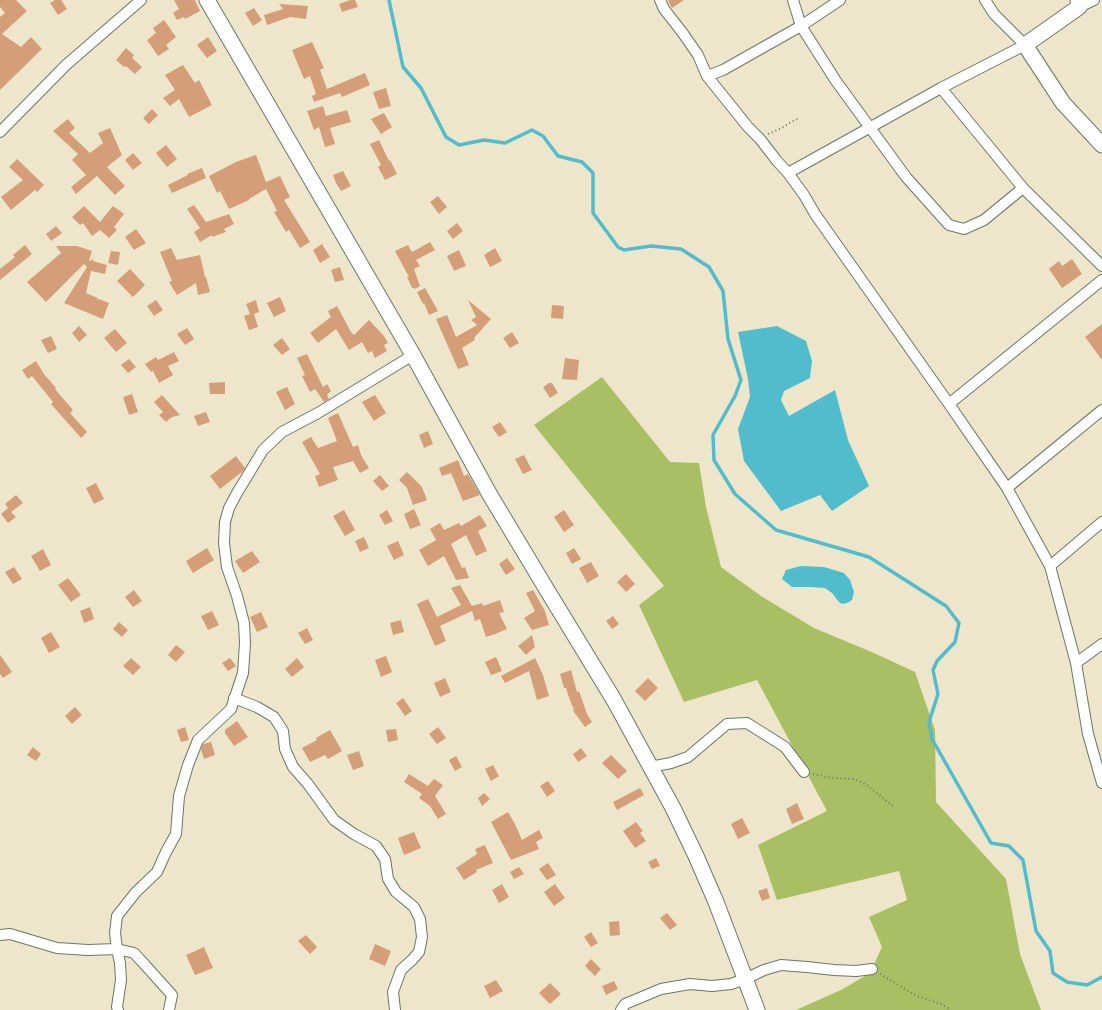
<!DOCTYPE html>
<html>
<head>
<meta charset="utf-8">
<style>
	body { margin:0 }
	canvas { display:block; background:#eee6ca }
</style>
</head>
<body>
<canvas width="1102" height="1010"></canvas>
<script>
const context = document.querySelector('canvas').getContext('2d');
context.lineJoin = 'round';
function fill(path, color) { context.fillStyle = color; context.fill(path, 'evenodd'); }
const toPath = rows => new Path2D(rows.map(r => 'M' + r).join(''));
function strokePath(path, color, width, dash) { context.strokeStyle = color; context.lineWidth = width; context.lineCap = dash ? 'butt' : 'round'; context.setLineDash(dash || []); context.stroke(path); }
fill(toPath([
	[602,377,670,462,699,463,706,507,721,567,761,596,814,628,874,653,915,672,935,730,936,802,1006,879,1020,954,1041,1010,796,1010,841,990,870,973,882,947,869,917,907,900,899,871,777,900,758,845,827,811,757,680,684,702,639,605,664,586,534,425]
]), '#a8bf64');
fill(toPath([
	[777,326,806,341,812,361,810,378,784,391,781,400,789,416,835,390,848,440,869,486,832,511,820,495,781,511,744,461,738,429,750,397,748,379,738,332],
	[801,566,824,567,844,573,850,580,854,592,852,600,847,603,842,604,839,602,832,593,825,588,809,587,792,587,782,579,786,570]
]), '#50bccc');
strokePath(toPath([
	[389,0,403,67,421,88,446,137,459,145,484,140,505,143,532,130,543,136,558,156,582,162,593,173,593,213,618,247,624,250,651,246,681,249,709,267,723,291,728,339,741,380,735,396,713,435,714,460,735,494,776,530,869,557,946,606,959,623,955,642,937,661,933,670,938,694,929,722,932,739,991,843,1009,846,1023,860,1036,931,1050,951,1053,973,1067,982,1087,985,1102,977]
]), '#50bccc', 3.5);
fill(toPath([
	[0,0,16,0,27,11,2,34,21,47,31,37,42,49,0,90,0,17,5,13,0,7],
	[55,0,61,0,67,9,58,15,50,3],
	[174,0,195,0,200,11,185,19,184,17,177,20,173,13,179,9],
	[350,0,355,0,358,7,342,12,339,4],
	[669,0,684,0,672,8,668,1],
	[279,4,308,6,306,19,290,17,267,25,264,15,283,9],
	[254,8,262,20,253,26,245,13],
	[164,20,176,37,166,45,169,49,158,56,147,40,156,33,153,28],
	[208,37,217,51,207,58,197,45],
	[312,42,324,68,320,70,327,89,365,73,370,85,342,97,340,93,314,102,312,96,316,94,310,76,304,79,292,50],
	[126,48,134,55,132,58,142,67,135,74,126,66,124,67,116,60],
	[183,65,195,83,199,80,212,105,189,117,179,99,170,106,163,98,175,90,165,75],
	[386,88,391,106,379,109,373,92],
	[323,106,326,116,347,110,351,122,330,128,335,144,325,147,319,127,314,130,307,111],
	[152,109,158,115,149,124,143,118],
	[384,113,392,127,381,134,371,119],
	[68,119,75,128,69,133,90,153,103,143,98,133,110,128,122,155,107,167,125,186,115,195,97,176,76,194,71,187,86,175,72,160,78,154,53,131],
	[379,140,389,161,390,160,397,174,385,180,378,167,381,165,370,144],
	[166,145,177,159,167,167,156,153],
	[133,153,142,163,133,170,125,160],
	[256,155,266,182,280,176,290,197,284,200,310,242,300,248,289,230,286,232,274,212,277,211,266,189,249,199,249,200,229,209,220,191,217,193,209,176,236,162],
	[17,159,44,185,37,192,35,190,11,210,1,197,23,180,9,167],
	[202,168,206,178,172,193,168,185,188,175,187,174],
	[343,171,351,186,341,191,336,183,333,175],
	[438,196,447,207,439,214,430,202],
	[194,205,206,222,229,214,234,224,224,229,226,232,212,237,212,235,200,242,194,232,200,228,187,209],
	[84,206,100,222,113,206,124,214,114,227,117,230,109,238,100,230,92,236,83,223,80,225,72,217],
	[457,223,463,231,453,239,447,231],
	[56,226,62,233,51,241,46,234],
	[136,229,146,243,134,250,125,237],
	[430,242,435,250,416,260,420,266,414,269,420,286,415,289,414,288,412,288,407,277,409,277,395,251,408,245,412,252],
	[322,244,330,257,320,263,313,250],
	[25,245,32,254,0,280,0,269,15,257,13,255],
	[56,246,77,246,92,251,89,260,91,261,93,258,93,261,107,265,105,274,91,271,86,293,98,298,97,301,99,299,109,303,103,319,64,303,87,267,84,264,46,302,27,282,61,253],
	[171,248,177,260,200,255,205,277,206,277,210,292,198,295,196,283,177,295,169,282,172,281,160,252],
	[495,248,502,261,490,267,484,255],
	[459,250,466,266,454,271,447,256],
	[111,251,120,252,118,265,108,263],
	[1072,259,1082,274,1062,288,1049,269,1059,261,1062,266],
	[340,267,344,280,335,282,331,270],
	[130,269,145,285,133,297,117,281],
	[425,288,438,311,429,315,424,303,423,304,417,292],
	[280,297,286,311,274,317,267,303],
	[156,300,163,310,154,316,147,306],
	[256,300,259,312,254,314,258,327,249,330,244,316,250,314,246,304],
	[468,300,491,319,474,338,475,340,462,348,469,365,458,369,436,319,447,315,456,337,477,325,471,320,476,317],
	[552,305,564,306,563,319,551,318],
	[337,306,351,332,354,335,369,320,384,336,388,343,384,345,387,351,375,358,372,351,368,353,362,342,349,350,336,329,318,343,310,333,331,317,328,311],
	[1102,324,1102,360,1085,337],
	[79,326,87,335,79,342,72,333],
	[187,328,194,339,185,345,177,334],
	[115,329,127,343,116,352,104,338],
	[512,332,519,343,510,348,503,338],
	[51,336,57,349,48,353,41,340],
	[282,338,290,349,282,355,273,345],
	[174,352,179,361,168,366,173,375,159,383,153,371,151,372,145,364,156,357,158,360],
	[307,354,323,387,327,384,331,391,327,395,329,399,324,402,315,389,310,392,302,376,305,375,297,358],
	[565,358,579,360,577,380,562,379],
	[129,359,136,367,128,373,121,365],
	[36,361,44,374,56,388,55,389,73,410,70,413,87,432,81,438,51,404,53,402,32,376,28,379,22,370],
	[225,382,225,394,210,394,209,383],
	[549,383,552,383,558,393,550,398,543,387],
	[287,387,295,404,285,410,276,392],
	[132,394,138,412,129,415,123,397],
	[162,395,180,415,172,417,166,422,159,415,163,412,154,402],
	[375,395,386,413,374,421,362,402],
	[206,412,210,422,198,426,194,416],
	[338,413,353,447,358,445,361,455,369,468,360,473,353,461,333,467,338,480,319,487,315,476,320,474,302,442,311,437,318,448,337,441,328,418],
	[500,422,507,432,499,437,492,427],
	[428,431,433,444,424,448,419,435],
	[524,455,532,470,523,474,515,459],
	[236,456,245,468,242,472,220,489,210,476],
	[458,460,464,476,468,474,480,495,463,501,451,473,442,476,439,468],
	[407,472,422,487,427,500,413,505,407,488,399,480],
	[380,475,389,486,382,491,373,481],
	[96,483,104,499,94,504,86,488],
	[16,495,23,503,11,512,16,517,8,523,1,514,8,508,5,504],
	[414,509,421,525,410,529,404,514],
	[344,510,355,530,345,536,333,516],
	[387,510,393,521,385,525,379,515],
	[564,510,574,525,564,532,554,517],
	[480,515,487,526,478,531,487,551,476,556,466,535,451,544,462,568,465,567,469,578,456,580,444,556,428,566,419,550,436,540,430,529,440,523,444,530,459,523,461,526],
	[364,537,369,548,360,552,355,541],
	[398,541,404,555,394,560,387,546],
	[207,548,214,560,193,573,186,561],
	[574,548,581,559,572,564,566,553],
	[43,549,51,565,40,571,31,556],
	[252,551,260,562,243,573,235,561],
	[507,558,515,569,506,575,499,564],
	[591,562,599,576,587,583,579,568],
	[14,567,22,579,13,584,5,572],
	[626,574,635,584,626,592,617,582],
	[68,578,81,595,71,602,58,585],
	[460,585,472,606,482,603,483,606,500,600,504,612,499,613,507,629,495,634,486,637,480,619,475,621,472,611,440,626,446,641,435,646,417,604,428,599,437,617,461,605,451,588],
	[134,590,142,601,133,607,125,597],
	[533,590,545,611,549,625,532,630,524,618,535,611,526,593],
	[90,607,94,619,84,623,80,611],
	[212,611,219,625,208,630,201,616],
	[261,612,268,627,257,632,250,617],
	[613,616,619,624,612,629,606,621],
	[401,620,404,632,393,635,390,623],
	[119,622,128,630,122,637,113,629],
	[307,628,313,640,305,644,298,633],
	[51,632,60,647,49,653,41,638],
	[532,635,535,647,526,655,518,646],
	[176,645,185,652,176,662,168,655],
	[0,655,12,672,3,678,0,674],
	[386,656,392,672,381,677,375,660],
	[496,657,502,671,491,675,485,662],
	[131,658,141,667,133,675,123,666],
	[230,658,236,666,228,671,222,663],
	[297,658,304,667,292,677,285,669],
	[535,658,543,675,549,696,537,700,529,671,505,683,501,676],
	[571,670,577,692,579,691,587,714,592,722,585,727,574,712,573,709,576,706,573,708,567,692,568,691,567,691,566,688,564,688,560,674],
	[445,678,451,692,440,697,434,683],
	[648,678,658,688,645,701,635,691],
	[403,698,412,711,405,716,396,703],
	[75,707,82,715,72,724,65,716],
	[237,721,248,737,234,746,225,733,225,730],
	[185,727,189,740,181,742,177,730],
	[438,727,446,738,437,744,429,734],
	[396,729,398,740,388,742,386,730],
	[330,730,342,751,328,759,325,755,310,762,302,748,317,740,316,738],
	[211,742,215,755,204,759,201,750,203,744],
	[33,747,41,754,36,761,27,755],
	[581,748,587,756,578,762,573,754],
	[359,751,364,766,353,770,347,755],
	[611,755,627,771,618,779,602,763],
	[456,756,462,767,455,771,449,760],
	[493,765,499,776,491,781,485,769],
	[409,774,428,786,434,779,443,785,435,796,446,814,438,819,430,806,419,798,422,794,404,782],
	[548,781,555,791,547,797,540,786],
	[640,788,644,795,617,810,613,802],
	[484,793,490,799,482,806,478,798],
	[797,803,804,819,792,824,786,809],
	[508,812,515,824,522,840,539,830,543,838,536,842,539,849,511,860,491,822],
	[742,818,750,833,738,839,731,824],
	[636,822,643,831,640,833,646,841,635,848,623,831],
	[414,832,421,848,404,855,398,838],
	[485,845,493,863,476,870,477,872,464,880,456,868,477,854,475,849],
	[656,858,660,866,652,869,648,862],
	[548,863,556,875,547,880,539,869],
	[519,867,524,874,514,879,510,872],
	[502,884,509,897,499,903,492,890],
	[555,884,565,898,554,906,544,892],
	[767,888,770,898,762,901,758,891],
	[667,913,677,925,670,930,660,918],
	[619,921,620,935,610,936,609,922],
	[591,932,598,943,591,947,584,937],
	[306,935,317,947,310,954,298,941],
	[375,944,391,951,385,966,369,959],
	[204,947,213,968,195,975,186,955],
	[591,959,601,969,595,976,585,966],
	[496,980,503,991,490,998,484,986],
	[614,981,618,989,606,995,602,986],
	[550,983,561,994,550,1004,539,993]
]), '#d49f78');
const street = toPath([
	[660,0,664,9,682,32,698,55,707,76,748,127,760,139,777,161,788,173,804,195,815,214,949,404,1007,488,1050,566,1076,663,1088,734,1102,783],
	[793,0,801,26,836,81,906,177,949,225,964,229,984,220,1023,188],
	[1079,7,1094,0],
	[707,76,723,70,801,26,840,0],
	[941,88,1023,188,1102,266],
	[0,132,66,65,141,0],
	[788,173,941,88,1025,45,994,14,985,0],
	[949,404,1102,280],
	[1007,488,1102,410],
	[1050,566,1102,522],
	[1076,663,1102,644],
	[234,698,257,707,274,717,283,731,285,749,293,767,308,784,334,820,354,834,376,846,385,859,388,879,396,892,414,907,420,919,422,937,419,952,412,960,401,970,393,992,395,1010],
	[650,767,671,763,688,757,727,724,747,723,785,747,804,772],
	[0,935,10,934,57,948,88,950,117,949,120,963,121,980,117,1007,118,1010],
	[169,1010,172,995,146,966,134,953,117,949,115,933,117,916,136,892,157,872,166,852,176,834,179,796,188,765,198,740,231,709,243,673,245,643,244,623,237,596,227,567,224,543,225,522,229,508,237,493,263,450,282,432,318,413,413,355],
	[621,1010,625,1004,661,989,690,984,712,986,731,984,745,979,764,970,781,965,807,967,834,970,856,971,872,969]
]);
const secondary = toPath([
	[207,0,413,355,490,495,547,590,614,700,673,808,696,856,716,902,757,1010],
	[1078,0,1079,7,1025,45,1063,103,1102,145]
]);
strokePath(street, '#677868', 12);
strokePath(secondary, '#677868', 17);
strokePath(toPath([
	[768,134,780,129,793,121,800,118],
	[813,774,832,778,854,779,867,785,894,807],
	[880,974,917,996,941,1004,951,1010]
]), '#677868', 2, [1, 3]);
strokePath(street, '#fff', 10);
strokePath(secondary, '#fff', 15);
</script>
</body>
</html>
